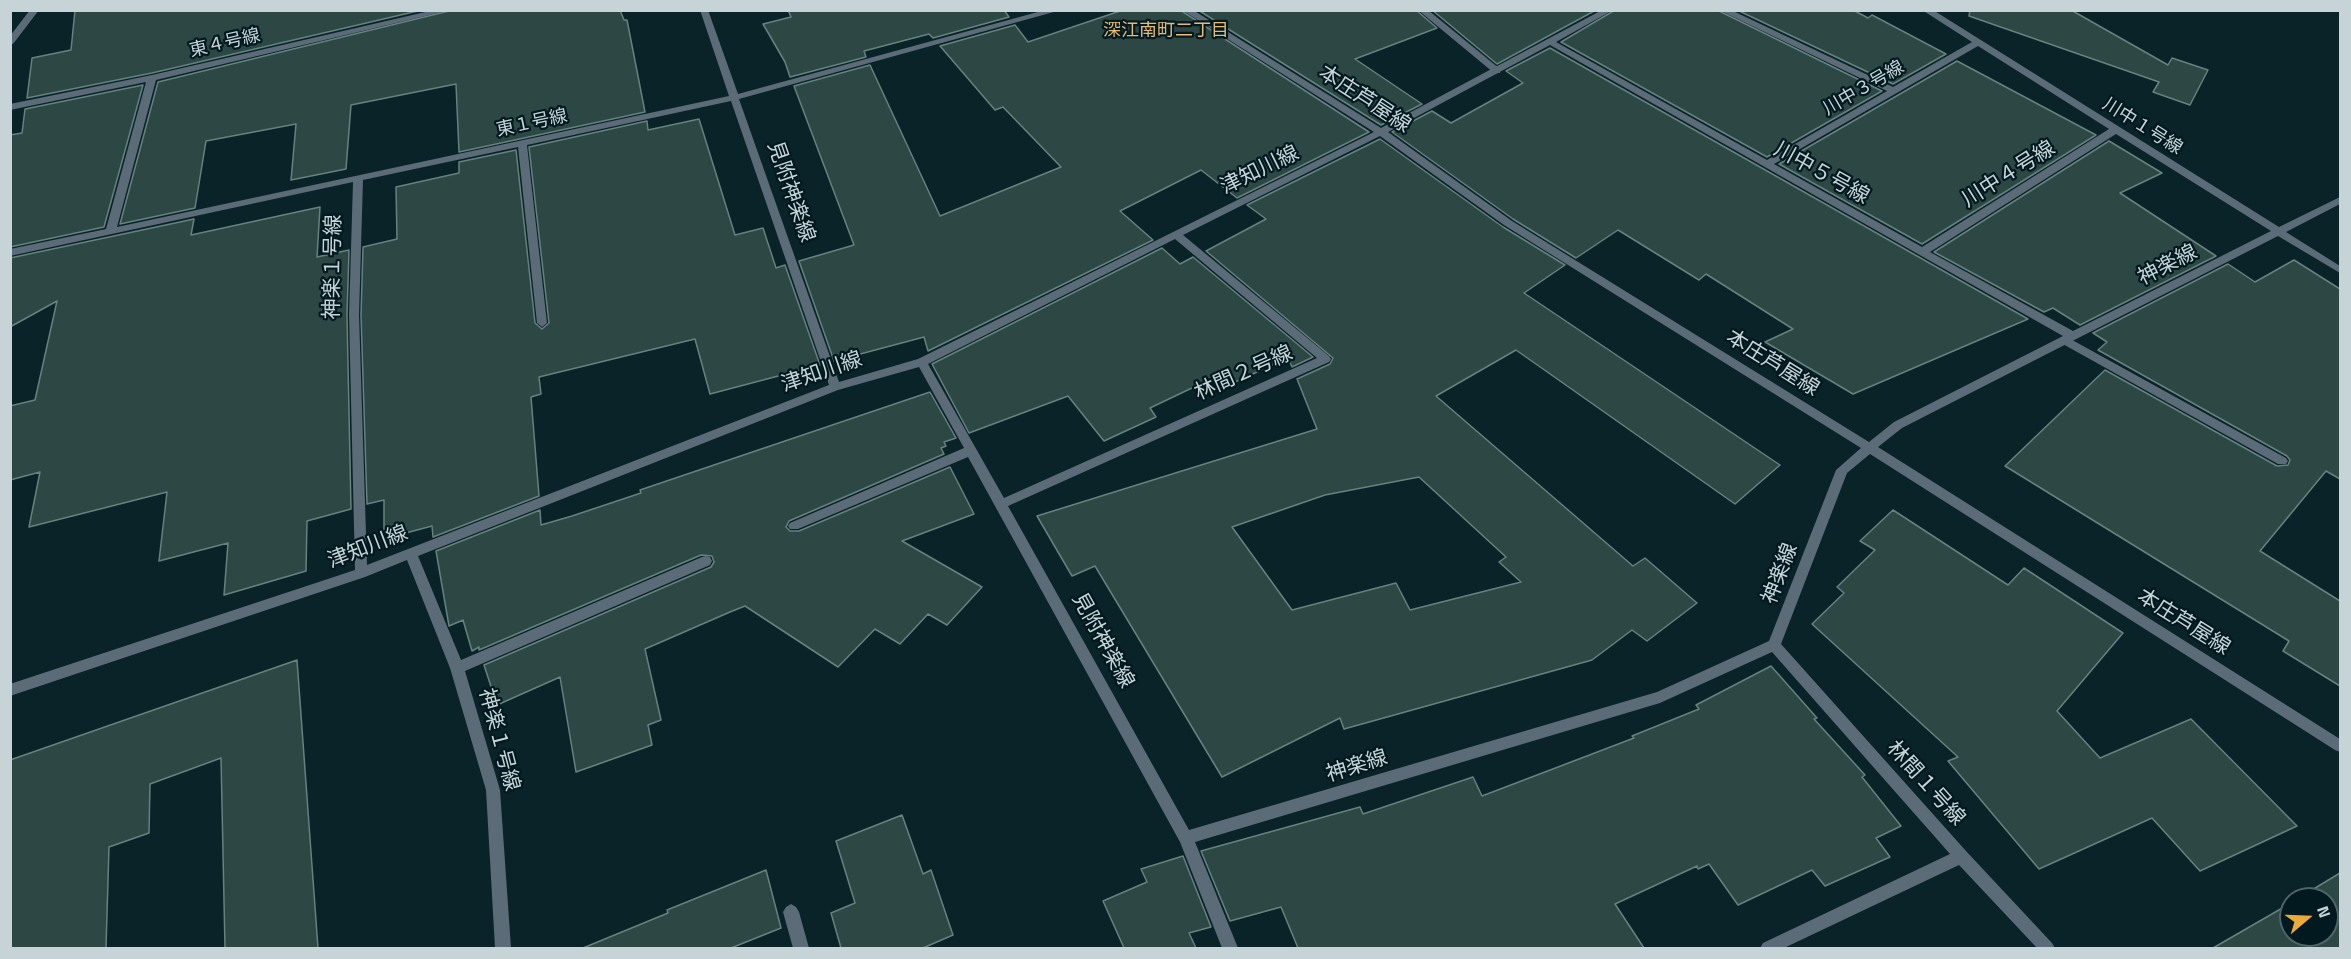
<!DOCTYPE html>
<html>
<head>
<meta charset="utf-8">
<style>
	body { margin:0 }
	#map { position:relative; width:2351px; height:959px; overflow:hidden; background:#092329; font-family:"Titillium Web",sans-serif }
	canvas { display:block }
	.frame { position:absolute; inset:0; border:12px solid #c6d4d8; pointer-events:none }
	.north { position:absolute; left:2279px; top:887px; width:60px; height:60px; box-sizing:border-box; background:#01191f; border:2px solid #506469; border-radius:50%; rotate:71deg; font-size:16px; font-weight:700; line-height:24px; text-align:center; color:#c6d4d8 }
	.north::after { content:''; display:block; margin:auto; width:21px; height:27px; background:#ebaa39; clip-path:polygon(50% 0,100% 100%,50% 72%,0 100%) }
</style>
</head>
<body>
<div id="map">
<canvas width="2351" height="959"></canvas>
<div class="frame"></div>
<div class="north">N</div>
</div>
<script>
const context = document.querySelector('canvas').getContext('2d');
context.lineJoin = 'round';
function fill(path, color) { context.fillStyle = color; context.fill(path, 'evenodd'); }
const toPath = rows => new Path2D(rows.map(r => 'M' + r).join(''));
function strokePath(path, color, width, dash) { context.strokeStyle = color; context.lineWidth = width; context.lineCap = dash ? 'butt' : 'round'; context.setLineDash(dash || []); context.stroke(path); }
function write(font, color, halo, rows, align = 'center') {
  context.font = font + ' "Titillium Web","Noto Sans JP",sans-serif'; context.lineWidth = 4.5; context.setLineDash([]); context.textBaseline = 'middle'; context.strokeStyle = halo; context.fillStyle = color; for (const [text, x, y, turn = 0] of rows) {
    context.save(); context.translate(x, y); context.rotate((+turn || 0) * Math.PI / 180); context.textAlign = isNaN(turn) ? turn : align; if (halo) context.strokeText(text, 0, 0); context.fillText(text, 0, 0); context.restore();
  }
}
const building = toPath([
	[75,10,422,10,152,73,27,98,32,58,71,50,75,10],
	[453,10,620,10,624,20,627,20,645,112,459,152,456,84,351,105,346,169,291,180,296,124,206,141,195,208,120,224,158,82,453,10],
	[788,10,1004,10,1009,17,933,38,929,34,864,51,866,57,790,77,785,62,763,24,791,17,788,10],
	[1123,10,1180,10,1369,132,1237,198,1201,170,1120,211,1153,240,928,351,924,337,834,361,799,261,854,245,794,86,870,65,940,216,1061,167,1003,107,995,110,940,46,1015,25,1028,42,1123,10],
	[1198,10,1416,10,1437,28,1355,59,1422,104,1381,125,1198,10],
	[1432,10,1596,10,1497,64,1432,10],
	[1615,10,1717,10,1882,91,1767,157,1561,42,1615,10],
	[1737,10,1853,10,1868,18,1872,15,1946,54,1893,84,1737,10],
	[1970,10,2071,10,2168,65,2172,58,2208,70,2190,105,2153,92,2159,82,1969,16,1970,10],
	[1550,48,1917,256,2028,319,1853,394,1765,342,1793,329,1706,274,1699,280,1618,230,1576,258,1513,219,1392,132,1432,111,1451,123,1523,83,1506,71,1550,48],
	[1957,61,2096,135,1922,244,1779,164,1957,61],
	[143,85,104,227,10,247,10,135,22,133,25,109,143,85],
	[699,119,735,235,763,228,776,268,785,265,820,365,710,394,695,339,539,377,541,394,531,397,539,496,433,537,432,526,402,534,401,526,384,530,384,500,367,504,361,315,363,247,397,239,396,187,459,173,459,162,516,150,535,323,542,329,549,323,529,147,647,121,648,130,699,119],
	[1380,139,1503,227,1565,265,1524,293,1780,465,1735,504,1516,350,1436,396,1633,566,1645,558,1697,603,1647,641,1632,630,1592,660,1344,729,1340,718,1222,777,1095,566,1072,576,1037,516,1317,429,1297,379,1330,364,1333,358,1206,251,1266,219,1247,205,1380,139],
	[1419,477,1506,557,1499,562,1521,582,1410,610,1396,583,1292,610,1232,527,1325,495,1419,477],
	[2109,141,2162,173,2120,193,2216,256,2080,325,2053,308,2044,312,1934,252,2109,141],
	[320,207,317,257,349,250,347,315,351,509,307,521,306,571,224,595,228,543,159,561,167,492,29,527,40,472,10,480,10,406,35,400,57,301,10,327,10,258,194,219,191,235,320,207],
	[1162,248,1180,264,1193,257,1313,357,1292,367,1288,358,1224,387,1215,377,1150,408,1156,417,1104,441,1068,396,969,433,932,364,1162,248],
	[2294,260,2340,289,2340,479,2326,471,2260,551,2340,601,2340,686,2283,651,2289,641,2005,466,2105,370,2277,466,2288,465,2290,460,2287,456,2098,350,2107,342,2093,333,2228,264,2255,282,2294,260],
	[930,392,956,438,944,442,946,446,941,448,944,454,789,521,786,527,790,531,799,531,950,467,974,514,902,541,982,587,947,625,928,614,900,644,875,629,838,667,745,606,730,612,645,649,661,720,648,725,652,745,576,772,560,677,497,705,484,665,711,567,714,562,712,556,701,555,479,650,479,647,472,651,463,620,449,626,436,551,540,510,541,525,572,516,641,493,640,490,930,392],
	[1893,510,2008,585,2024,568,2123,633,2057,711,2100,758,2191,719,2297,826,2200,871,2152,818,2039,869,1948,761,1958,757,1812,624,1844,593,1837,587,1875,550,1860,541,1893,510],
	[297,660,318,948,225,948,221,758,150,784,149,833,109,847,106,948,10,948,10,760,297,660],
	[1771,666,1817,718,1814,719,1865,775,1862,777,1901,826,1876,838,1890,857,1825,886,1812,870,1738,905,1709,864,1698,869,1697,866,1615,904,1644,948,1298,948,1281,907,1230,921,1201,851,1360,807,1363,814,1473,777,1482,796,1634,738,1632,736,1699,709,1696,705,1771,666],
	[902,815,923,874,931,870,953,935,923,948,841,948,831,913,855,903,836,841,902,815],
	[1183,856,1211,927,1189,933,1196,948,1124,948,1103,901,1147,882,1141,869,1183,856],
	[766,870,781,928,731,948,583,948,668,913,667,910,766,870],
	[2340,873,2340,948,2213,948,2291,903,2291,935,2327,935,2327,899,2297,899,2340,873]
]);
fill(building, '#2d4745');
strokePath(building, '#66827f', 1.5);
fill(toPath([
	[1418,10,1428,10,1500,69,1500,73,1494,73,1418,10],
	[2065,336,2286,458,2288,461,2286,464,2278,464,2061,343,2060,340,2065,336]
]), '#5b6b77');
fill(toPath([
	[30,10,39,10,13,44,10,44,10,36,30,10],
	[434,10,451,10,156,80,117,227,729,96,700,10,708,10,738,94,1045,10,1061,10,739,99,839,382,918,359,1374,132,1182,10,1193,10,1381,128,1602,10,1613,10,1556,42,1767,160,1887,91,1719,10,1731,10,1893,87,1972,42,1922,10,1933,10,2279,227,2340,197,2340,204,2286,232,2340,266,2340,273,2278,236,1902,428,1878,447,2340,739,2340,752,2335,750,1870,454,1847,473,1781,644,1966,851,2052,943,2055,948,2037,948,1959,865,1784,948,1760,948,1763,943,1950,854,1772,652,1660,703,1195,842,1238,948,1222,948,1180,842,968,457,798,529,790,529,788,526,790,523,964,448,919,367,838,390,418,556,461,660,702,557,706,556,710,557,712,561,710,565,465,671,500,790,511,948,495,948,486,790,450,668,407,560,365,577,10,696,10,684,355,570,349,315,353,182,10,256,10,249,106,229,146,82,10,110,10,104,152,75,434,10],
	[1550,45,1918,254,2063,336,1894,422,1869,442,1512,221,1388,132,1550,45],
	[1978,46,2109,129,1922,247,1774,164,1978,46],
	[731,101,829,385,367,565,359,315,363,180,518,147,537,323,542,327,547,323,527,145,731,101],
	[2116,134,2271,231,2073,331,1930,252,2116,134],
	[1380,136,1504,225,1861,448,1836,470,1769,641,1657,692,1189,830,1008,506,1329,362,1331,359,1329,356,1183,235,1380,136],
	[1175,239,1317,358,1004,498,928,364,1175,239],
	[791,904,796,907,799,912,809,948,793,948,783,912,786,907,791,904]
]), '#5b6b77');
write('18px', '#e7ba77', '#01191f', [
	["深江南町二丁目",1166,32]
]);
write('18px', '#c6d4d8', '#01191f', [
	["東４号線",225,44,-13],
	["川中３号線",1864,89,-30],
	["東１号線",532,124,-12],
	["川中１号線",2142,127,32]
]);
write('21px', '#c6d4d8', '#01191f', [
	["本庄芦屋線",1364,100,33],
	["津知川線",1260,171,-26],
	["川中５号線",1821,174,29],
	["川中４号線",2009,175,-32],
	["見附神楽線",790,192,71],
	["神楽線",2168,266,-27],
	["神楽１号線",334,267,-89],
	["本庄芦屋線",1772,364,32],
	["津知川線",822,373,-19],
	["林間２号線",1244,374,-24],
	["津知川線",368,548,-21],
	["神楽線",1781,574,-69],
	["本庄芦屋線",2183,623,32],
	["見附神楽線",1102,641,61],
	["神楽１号線",498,740,75],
	["神楽線",1357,767,-17],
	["林間１号線",1925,784,48]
]);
</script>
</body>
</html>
